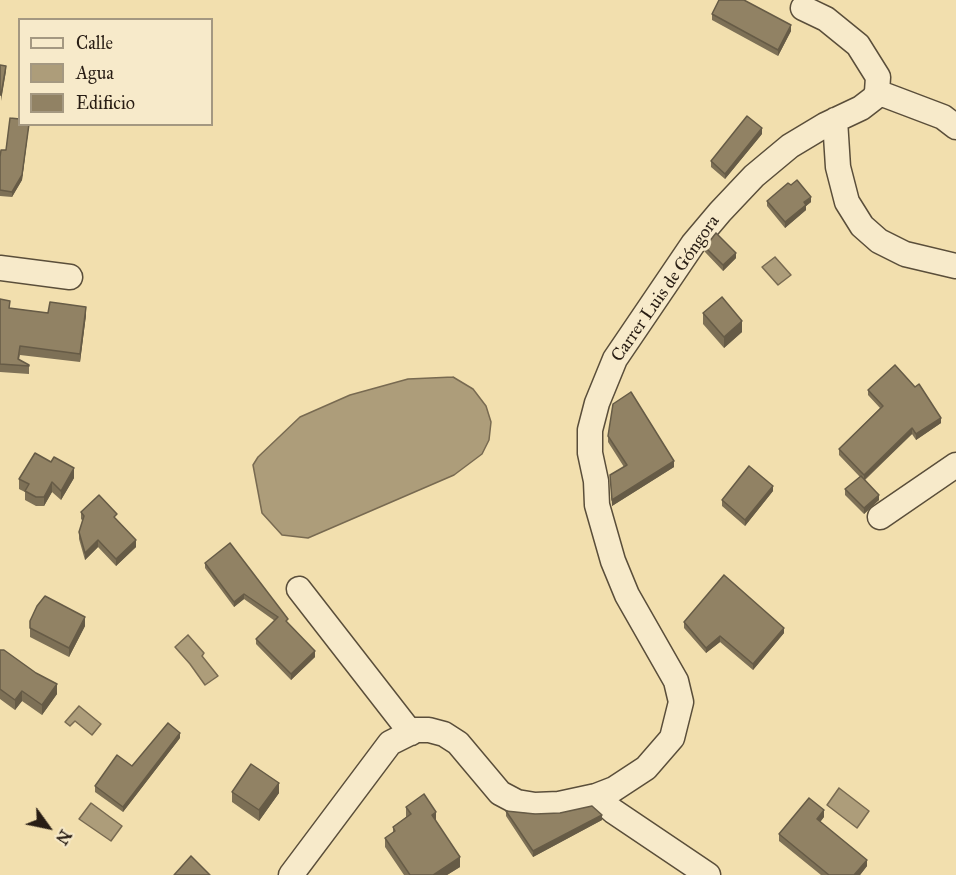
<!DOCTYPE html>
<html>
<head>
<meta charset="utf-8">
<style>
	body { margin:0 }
	#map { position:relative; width:956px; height:875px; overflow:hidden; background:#f2dfae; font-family:"IM FELL Great Primer",serif }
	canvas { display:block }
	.legend { position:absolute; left:18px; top:18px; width:195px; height:108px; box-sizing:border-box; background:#f7eaca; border:2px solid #a49881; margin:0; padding:8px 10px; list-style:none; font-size:18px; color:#281d14 }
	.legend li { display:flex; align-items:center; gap:12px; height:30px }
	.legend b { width:30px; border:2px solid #a49881 }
	.north { position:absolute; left:18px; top:797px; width:60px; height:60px; -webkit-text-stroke:4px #f7eaca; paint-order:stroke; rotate:123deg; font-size:16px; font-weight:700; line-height:24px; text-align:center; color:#281d14 }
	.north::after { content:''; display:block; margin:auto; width:21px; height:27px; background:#281d14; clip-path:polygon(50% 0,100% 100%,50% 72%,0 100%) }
</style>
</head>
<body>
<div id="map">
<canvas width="956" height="875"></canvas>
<ul class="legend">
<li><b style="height:8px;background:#f7eaca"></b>Calle</li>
<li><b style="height:16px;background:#ad9d7a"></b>Agua</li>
<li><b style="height:16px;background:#918264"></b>Edificio</li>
</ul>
<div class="north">N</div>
</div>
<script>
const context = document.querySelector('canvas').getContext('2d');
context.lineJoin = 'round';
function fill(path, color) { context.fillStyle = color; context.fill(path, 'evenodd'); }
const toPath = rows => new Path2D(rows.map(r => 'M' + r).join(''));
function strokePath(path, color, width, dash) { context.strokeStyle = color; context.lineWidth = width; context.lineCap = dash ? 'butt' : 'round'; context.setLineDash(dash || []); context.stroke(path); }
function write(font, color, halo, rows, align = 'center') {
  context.font = font + ' "IM FELL Great Primer",serif'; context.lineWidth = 6; context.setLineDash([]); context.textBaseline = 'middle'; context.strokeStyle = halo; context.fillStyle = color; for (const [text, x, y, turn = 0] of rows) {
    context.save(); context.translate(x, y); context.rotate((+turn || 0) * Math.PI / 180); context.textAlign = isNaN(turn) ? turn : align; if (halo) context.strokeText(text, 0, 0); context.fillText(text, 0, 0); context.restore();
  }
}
const water = toPath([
	[775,257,791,275,778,285,762,267,775,257],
	[453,377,473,389,486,406,491,422,489,440,482,454,454,475,308,538,282,535,262,513,253,465,258,457,300,417,350,395,408,379,453,377],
	[188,635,204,653,202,656,218,676,205,685,190,664,175,647,188,635],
	[79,706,101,724,92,735,75,721,70,726,65,722,79,706],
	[839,788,869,811,857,828,827,805,839,788],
	[91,803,122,826,111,841,79,819,91,803]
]);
fill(water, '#ad9d7a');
strokePath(water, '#786a51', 1.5);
const street = toPath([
	[877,92,943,117,956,127],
	[835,120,838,167,847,202,862,226,879,241,905,254,956,266],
	[0,268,70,277],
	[880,517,956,465],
	[299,589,411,733],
	[596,796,613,811,708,875],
	[291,875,390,743,416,730,429,730,444,734,458,743,500,793,517,802,535,805,559,804,596,796,614,789,646,768,672,738,681,702,676,681,627,595,613,561,597,505,596,481,590,453,590,430,597,403,615,359,693,244,720,212,754,176,790,146,825,125,861,108,874,98,877,92,878,77,858,45,826,19,803,8]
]);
strokePath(street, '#5a4e3a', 27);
strokePath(street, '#f7eaca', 24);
fill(toPath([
	[712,14,791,31,778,56,712,20],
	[29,124,22,180,12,197,0,196,0,157],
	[762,134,725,179,711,167,711,161],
	[767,201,811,202,806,206,806,210,785,228,767,206],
	[705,247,736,258,723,271,705,252],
	[0,299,10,308,48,313,86,315,80,362,20,355,19,360,29,365,29,374,0,372],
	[703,313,742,332,724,348,703,324],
	[868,390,941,423,916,440,912,434,865,480,879,500,864,514,845,495,845,489,860,477,839,455,839,449,880,408,868,395],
	[608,436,674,467,612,506,610,475,624,467,608,442],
	[74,478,61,500,52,492,44,506,36,506,25,500,25,492,19,489,19,479],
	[773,491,745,526,722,506,722,500],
	[81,512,117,520,136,547,116,566,98,547,85,560,79,539,79,532,83,521,81,519],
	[205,563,288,623,315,657,291,680,256,644,256,639,275,621,244,599,234,607,205,568],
	[30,621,85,626,69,657,30,637],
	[684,622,784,633,753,670,720,642,706,653,684,628],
	[0,650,57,694,42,715,22,701,15,710,0,699],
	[180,738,123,812,95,792,95,786],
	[232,792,279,793,259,821,232,802],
	[406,807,436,821,460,867,447,875,404,875,385,847,385,838,393,833,393,827,406,817],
	[506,811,602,820,533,857,506,816],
	[824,817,820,822,867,866,860,875,821,875,779,841,779,834]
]), '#7d7056');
fill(toPath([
	[791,25,791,31,778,56,778,50],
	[6,66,6,71,1,101,1,95],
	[29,124,22,180,12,197,12,192],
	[762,128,762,134,725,179,725,174],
	[811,197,811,202,806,206,806,210,785,228,785,222,804,202],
	[736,253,736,258,723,271,723,265],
	[86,307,86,315,80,362,80,354],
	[742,321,742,332,724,348,724,337],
	[941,418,941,423,916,440,916,434],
	[912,428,912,434,864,480,864,475],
	[674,461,674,467,612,506,612,500],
	[74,468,74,478,61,500,61,491],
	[52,482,52,492,44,506,44,497],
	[773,486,773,491,745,526,745,520],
	[879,495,879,500,864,514,864,508],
	[98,540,98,547,85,560,85,553],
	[136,540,136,547,116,566,116,559],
	[244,594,244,599,234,607,234,602],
	[85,617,85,626,69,657,69,648],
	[784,628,784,633,753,670,753,664],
	[720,636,720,642,706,653,706,648],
	[315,651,315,657,291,680,291,674],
	[57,684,57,694,42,715,42,705],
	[22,691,22,701,15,710,15,700],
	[180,733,180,738,123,812,123,807],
	[279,783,279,793,259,821,259,810],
	[824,810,824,817,817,826,817,819],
	[436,812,436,821,432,815],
	[602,815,602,820,533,857,533,851],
	[460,857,460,867,447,875,433,875],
	[867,860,867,866,860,875,854,875]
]), '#665b46');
const building = toPath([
	[719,0,744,0,791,25,778,50,712,14,719,0],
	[0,65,6,66,1,95,0,95,0,65],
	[747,116,762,128,725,174,711,161,747,116],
	[10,118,20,119,20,124,29,124,22,175,12,192,0,190,0,157,1,150,6,150,10,118],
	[797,180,811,197,804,202,806,205,785,222,767,201,788,183,791,185,797,180],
	[716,233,736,253,723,265,705,247,716,233],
	[722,297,742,321,724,337,703,313,722,297],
	[0,299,10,301,9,308,48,313,50,302,86,307,80,354,20,346,18,359,29,365,29,366,0,364,0,299],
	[895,365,915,387,919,384,941,418,916,434,912,428,864,475,839,449,883,406,868,390,895,365],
	[631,392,674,461,612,500,610,475,627,465,608,436,613,404,631,392],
	[35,453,51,462,54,457,74,468,61,491,52,482,44,497,36,497,25,491,29,484,19,479,35,453],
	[749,466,773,486,745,520,722,500,749,466],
	[861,476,879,495,864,508,845,489,861,476],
	[99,495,117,514,114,517,136,540,116,559,98,540,85,553,79,532,84,516,81,512,99,495],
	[230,543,288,619,286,621,315,651,291,674,256,639,278,617,244,594,234,602,205,563,230,543],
	[724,575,784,628,753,664,720,636,706,648,684,622,724,575],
	[45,596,85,617,69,648,30,628,30,621,37,606,45,596],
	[0,650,4,650,36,673,57,684,42,705,22,691,15,700,0,689,0,650],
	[168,723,180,733,123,807,95,786,117,755,132,766,168,723],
	[251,764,279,783,259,810,232,792,251,764],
	[424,794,436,812,432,815,460,857,433,875,410,875,385,838,395,831,393,827,411,814,406,807,424,794],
	[809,798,824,810,817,819,867,860,854,875,829,875,779,834,809,798],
	[592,806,602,815,533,851,506,811,535,814,560,813,592,806],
	[191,856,210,875,174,875,191,856]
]);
fill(building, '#918264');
strokePath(building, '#665b46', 1.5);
write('18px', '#281d14', '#f7eaca', [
	["Carrer Luis de Góngora",666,289,-55]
]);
</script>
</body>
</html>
